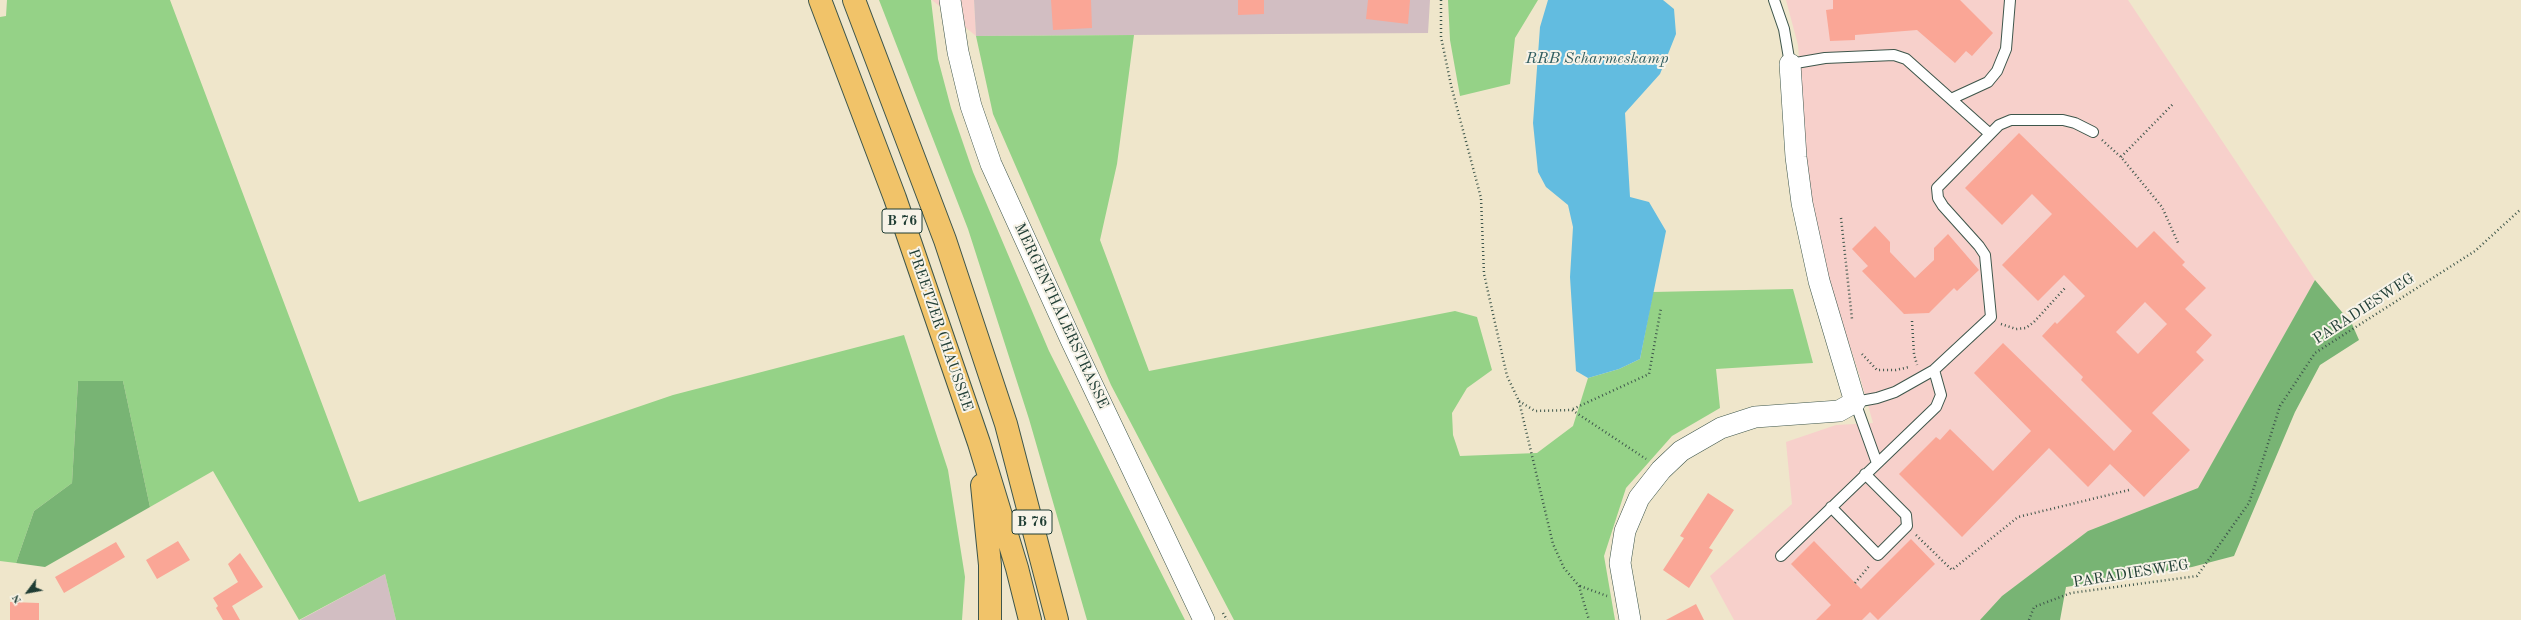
<!DOCTYPE html>
<html>
<head>
<meta charset="utf-8">
<style>
	body { margin:0 }
	#map { position:relative; width:2521px; height:620px; overflow:hidden; background:#efe6cb; font-family:"Old Standard TT",serif }
	canvas { display:block }
	.north { position:absolute; left:8px; top:572px; width:40px; height:40px; -webkit-text-stroke:3px #f7f3e8; paint-order:stroke; rotate:238deg; font-size:11px; font-weight:700; line-height:16px; text-align:center; color:#1f3d34 }
	.north::after { content:''; display:block; margin:auto; width:14px; height:18px; background:#1f3d34; clip-path:polygon(50% 0,100% 100%,50% 72%,0 100%) }
</style>
</head>
<body>
<div id="map">
<canvas width="2521" height="620"></canvas>
<div class="north">N</div>
</div>
<script>
const context = document.querySelector('canvas').getContext('2d');
context.lineJoin = 'round';
function fill(path, color) { context.fillStyle = color; context.fill(path, 'evenodd'); }
const toPath = rows => new Path2D(rows.map(r => 'M' + r).join(''));
function strokePath(path, color, width, dash) { context.strokeStyle = color; context.lineWidth = width; context.lineCap = dash ? 'butt' : 'round'; context.setLineDash(dash || []); context.stroke(path); }
function write(font, color, halo, rows, align = 'center') {
  context.font = font + ' "Old Standard TT",serif'; context.lineWidth = 4; context.setLineDash([]); context.textBaseline = 'middle'; context.strokeStyle = halo; context.fillStyle = color; for (const [text, x, y, turn = 0] of rows) {
    context.save(); context.translate(x, y); context.rotate((+turn || 0) * Math.PI / 180); context.textAlign = isNaN(turn) ? turn : align; if (halo) context.strokeText(text, 0, 0); context.fillText(text, 0, 0); context.restore();
  }
}
fill(toPath([
	[932,0,974,0,976,36],
	[1786,0,2128,0,2315,280,2198,488,2088,531,2002,596,1980,620,1734,620,1710,576,1792,504,1786,442,1836,425,1873,423,1860,377,1821,258,1808,175,1798,45]
]), '#f7d0cb');
fill(toPath([
	[974,0,1430,0,1428,33,976,36],
	[385,574,396,620,300,620]
]), '#d2bec2');
fill(toPath([
	[7,0,170,0,359,502,673,395,904,335,948,470,965,577,962,620,396,620,385,574,299,620,213,471,150,507,123,381,78,381,72,483,34,511,16,563,0,561,0,17,6,16],
	[879,0,931,0,938,59,951,108,973,172,1049,351,1185,620,1087,620,1029,419,968,229],
	[1448,0,1538,0,1515,38,1510,84,1460,96,1450,40],
	[1134,35,1117,164,1100,240,1149,371,1455,311,1477,317,1492,370,1467,388,1452,413,1453,435,1460,456,1537,453,1573,426,1588,378,1619,369,1640,359,1653,292,1793,289,1813,363,1716,369,1720,408,1672,436,1626,488,1604,556,1615,620,1234,620,1111,385,993,114,976,36]
]), '#95d287');
fill(toPath([
	[2315,280,2352,324,2359,340,2320,365,2295,412,2234,556,2192,567,2066,587,2060,620,1980,620,2002,596,2088,531,2198,488],
	[78,381,123,381,150,507,45,567,16,563,34,511,72,483]
]), '#78b474');
fill(toPath([
	[1548,0,1663,0,1674,9,1676,34,1660,74,1625,113,1630,197,1649,202,1666,231,1640,359,1619,369,1588,378,1576,371,1570,277,1573,227,1568,205,1546,187,1538,172,1533,123,1540,27]
]), '#62bce0');
fill(toPath([
	[1051,0,1091,0,1092,28,1053,30],
	[1238,0,1264,0,1264,14,1238,15],
	[1368,0,1410,0,1408,24,1366,19],
	[1833,0,1960,0,1993,33,1972,56,1966,51,1955,63,1917,30,1855,35,1855,40,1830,41,1826,10,1833,9],
	[2019,133,2137,248,2154,231,2185,262,2182,265,2206,288,2185,309,2212,335,2196,352,2204,360,2152,413,2190,450,2144,497,2110,464,2088,487,2049,448,1962,537,1899,474,1936,437,1940,440,1950,429,1993,471,2031,431,1974,373,2003,343,2114,451,2132,431,2081,380,2083,377,2042,336,2055,322,2057,324,2085,296,2064,275,2038,301,2002,265,2052,214,2032,194,2002,225,1965,188],
	[2145,302,2167,324,2138,354,2116,332],
	[1875,226,1890,242,1890,252,1915,278,1934,260,1934,248,1948,234,1979,270,1957,291,1954,288,1929,313,1904,314,1862,271,1868,266,1852,249],
	[1708,493,1734,510,1709,548,1713,550,1689,588,1663,570,1684,538,1680,536],
	[1911,539,1935,564,1878,620,1870,612,1862,620,1816,620,1831,605,1791,564,1814,541,1861,589],
	[178,541,190,560,157,579,146,560],
	[116,542,125,557,64,593,55,577],
	[240,553,263,587,232,606,240,620,223,620,216,608,218,606,213,598,238,582,228,564],
	[10,602,39,603,39,620,10,620],
	[1696,604,1704,620,1666,620]
]), '#faa696');
const service = toPath([
	[1774,0,1784,29,1790,64,1825,58,1894,55,1906,59,1990,134],
	[1951,99,1988,82,1997,71,2006,49,2010,0],
	[1877,463,1855,402,1877,398,1895,392,1934,370,1991,317,1985,255,1979,246,1943,206,1938,198,1937,188,1999,125,2011,120,2063,120,2075,123,2093,132],
	[1831,507,1878,555,1907,526,1906,515,1865,474],
	[1781,556,1936,407,1941,395,1934,370]
]);
const minor = toPath([
	[950,0,958,52,971,106,991,164,1071,340,1204,620],
	[1630,620,1620,563,1625,531,1639,498,1661,470,1681,451,1721,428,1755,417,1839,411,1855,402,1819,281,1802,203,1796,157,1790,64]
]);
const trunk = toPath([
	[820,0,895,198,979,443,1017,568,1030,620],
	[854,0,945,240,1006,424,1057,620],
	[982,485,990,565,990,620]
]);
strokePath(service, '#3e564b', 12);
strokePath(minor, '#3e564b', 22);
strokePath(trunk, '#3e564b', 24);
strokePath(toPath([
	[1441,0,1441,37,1451,85,1481,198,1484,274,1507,376,1519,401,1553,544,1564,568,1579,586,1589,620],
	[2102,140,2121,157,2162,207,2179,245],
	[2121,157,2173,104],
	[1841,218,1852,319],
	[1912,321,1914,354,1917,365],
	[2001,324,2016,329,2026,328,2034,322,2066,287],
	[1862,354,1877,370,1896,370,1909,367],
	[1519,401,1535,411,1572,410,1646,459],
	[1573,409,1649,374,1661,308],
	[1916,535,1952,570,2018,517,2129,490],
	[1855,583,1870,565],
	[1580,586,1607,596],
	[1223,613,1227,620],
	[2029,620,2034,607,2071,593,2197,576,2249,503,2280,406,2315,353,2475,251,2521,209]
]), '#3e564b', 2.5, [1, 3]);
strokePath(service, '#fff', 10);
strokePath(minor, '#fff', 21);
strokePath(trunk, '#f1c369', 22);
for (const [x, y, w] of [
	[902,221,40],
	[1032,522,40]
]) { const box = new Path2D(); box.roundRect(x - w / 2, y - 12, w, 24, 3); context.fillStyle = '#f7f3e8'; context.fill(box); strokePath(box, '#1f3d34', 1); }
write('bold 14px', '#1f3d34', null, [
	["B 76",902,221],
	["B 76",1032,522]
]);
write('15px', '#1f3d34', '#f7f3e8', [
	["PARADIESWEG",2364,309,-33],
	["MERGENTHALERSTRASSE",1061,316,65],
	["PREETZER CHAUSSEE",940,330,71],
	["PARADIESWEG",2131,574,-9]
]);
write('italic 16px', '#305d5f', '#f7f3e8', [
	["RRB Scharmeskamp",1597,59]
]);
</script>
</body>
</html>
